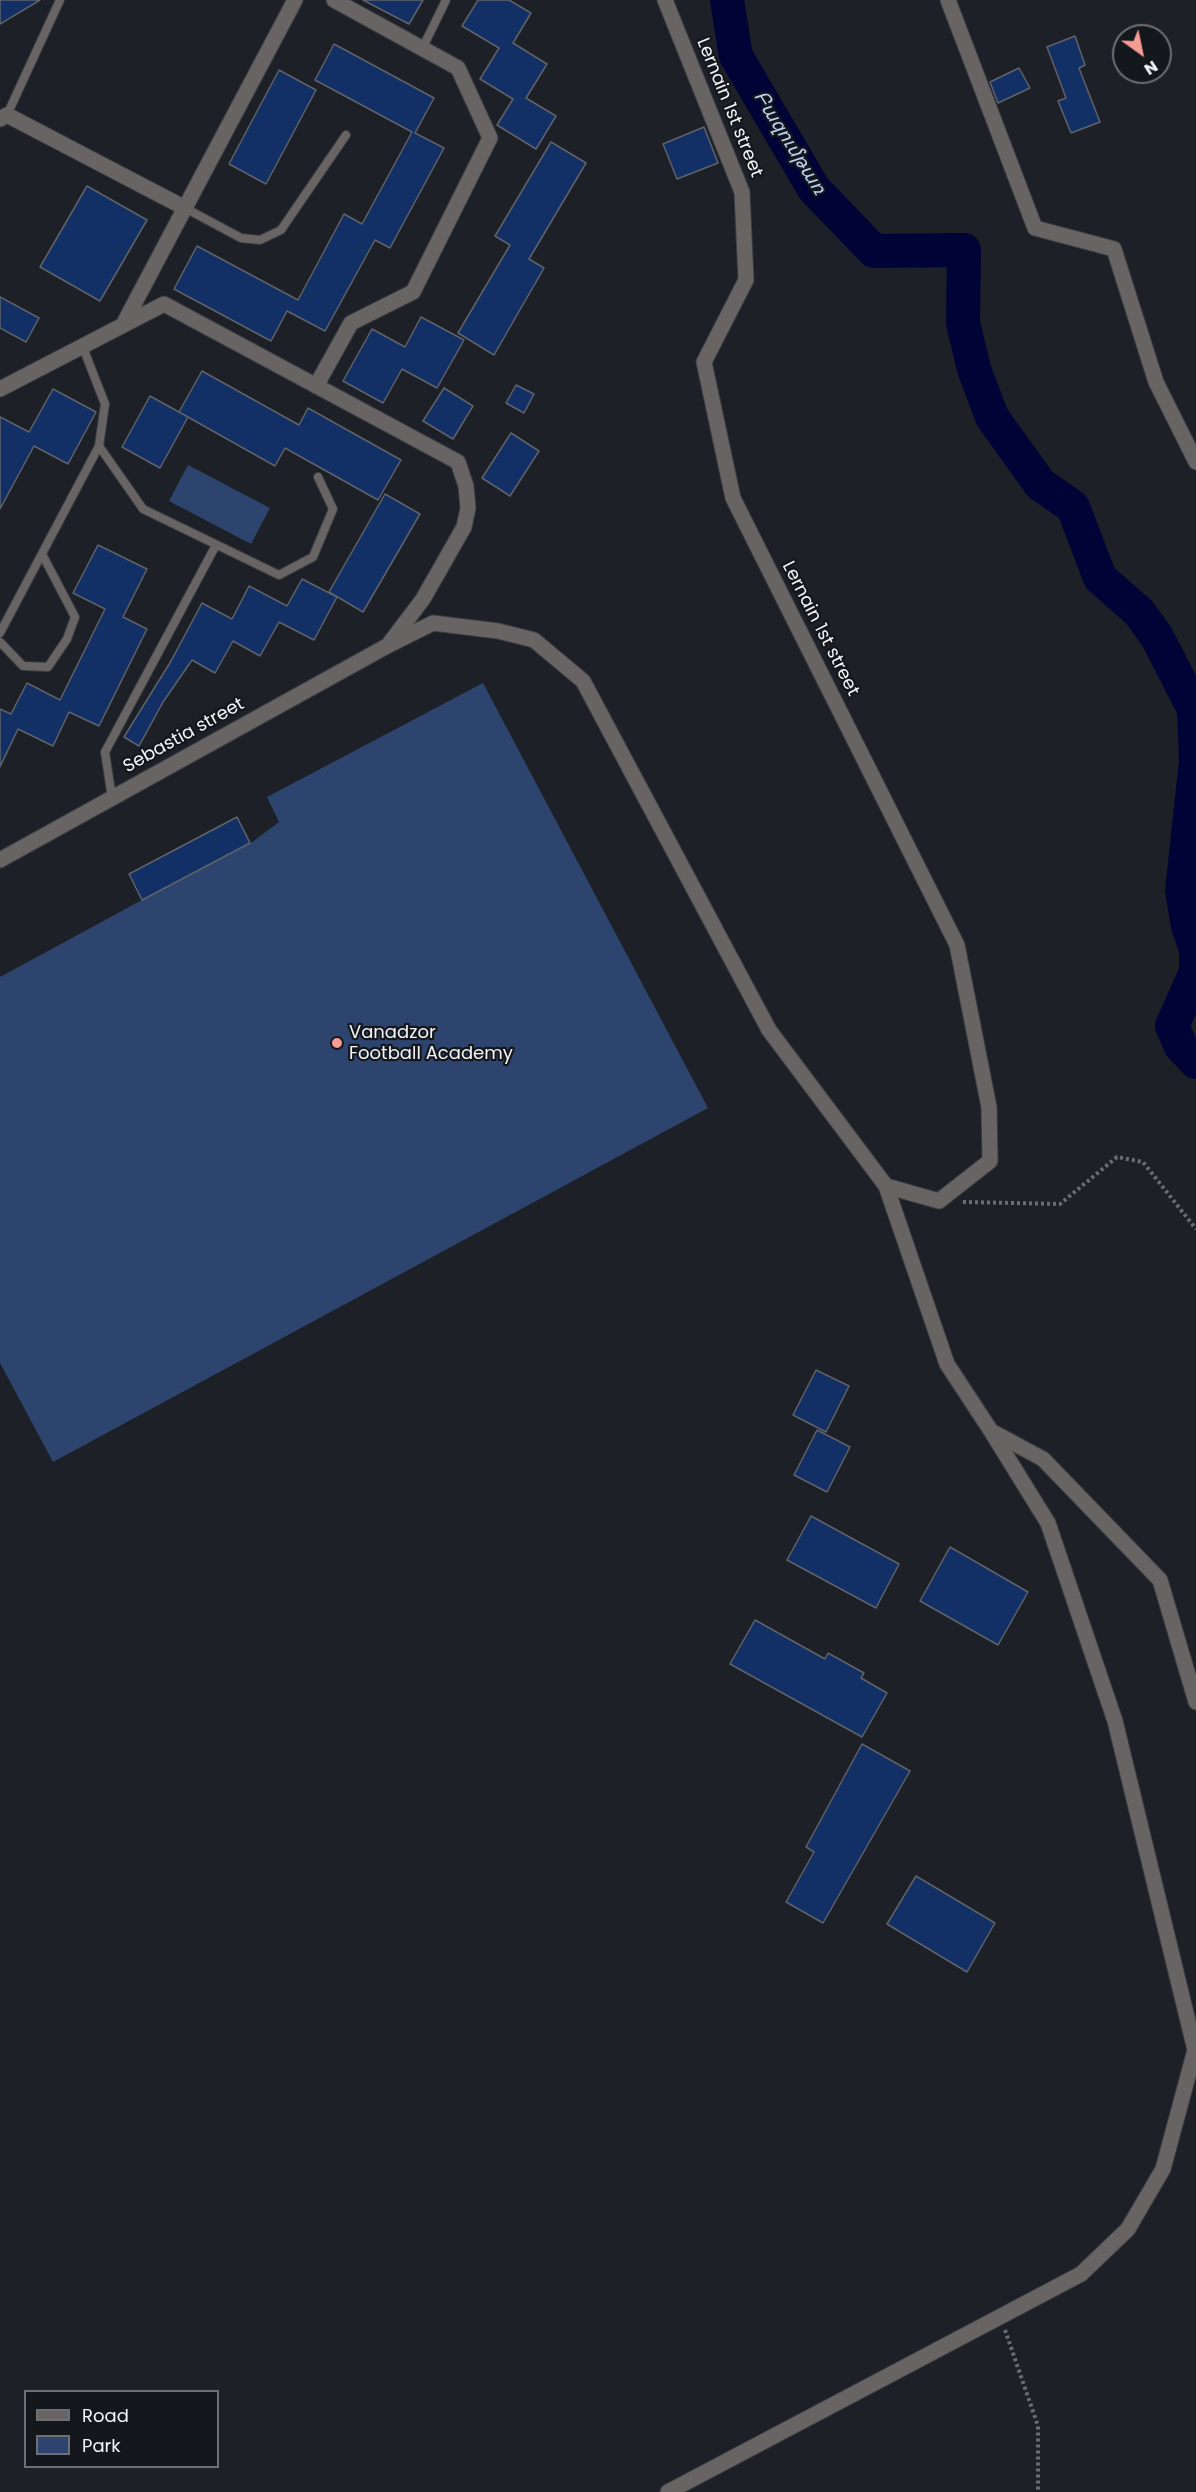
<!DOCTYPE html>
<html>
<head>
<meta charset="utf-8">
<style>
	body { margin:0 }
	#map { position:relative; width:1196px; height:2492px; overflow:hidden; background:#1d2026; font-family:Poppins,sans-serif }
	canvas { display:block }
	.legend { position:absolute; left:24px; top:2390px; width:195px; height:78px; box-sizing:border-box; background:#14171c; border:2px solid #6d6f74; margin:0; padding:8px 10px; list-style:none; font-size:18px; color:#f2f4f8 }
	.legend li { display:flex; align-items:center; gap:12px; height:30px }
	.legend b { width:30px; border:2px solid #6d6f74 }
	.north { position:absolute; left:1112px; top:24px; width:60px; height:60px; box-sizing:border-box; background:#14171c; border:2px solid #6d6f74; border-radius:50%; rotate:147deg; font-size:16px; font-weight:700; line-height:24px; text-align:center; color:#f2f4f8 }
	.north::after { content:''; display:block; margin:auto; width:21px; height:27px; background:#f59c94; clip-path:polygon(50% 0,100% 100%,50% 72%,0 100%) }
</style>
</head>
<body>
<div id="map">
<canvas width="1196" height="2492"></canvas>
<ul class="legend">
<li><b style="height:8px;background:#686464"></b>Road</li>
<li><b style="height:16px;background:#2d456e"></b>Park</li>
</ul>
<div class="north">N</div>
</div>
<script>
const context = document.querySelector('canvas').getContext('2d');
context.lineJoin = 'round';
function fill(path, color) { context.fillStyle = color; context.fill(path, 'evenodd'); }
const toPath = rows => new Path2D(rows.map(r => 'M' + r).join(''));
function strokePath(path, color, width, dash) { context.strokeStyle = color; context.lineWidth = width; context.lineCap = dash ? 'butt' : 'round'; context.setLineDash(dash || []); context.stroke(path); }
function write(font, color, halo, rows, align = 'center') {
  context.font = font + ' Poppins,"Noto Sans Armenian",sans-serif'; context.lineWidth = 4.5; context.setLineDash([]); context.textBaseline = 'middle'; context.strokeStyle = halo; context.fillStyle = color; for (const [text, x, y, turn = 0] of rows) {
    context.save(); context.translate(x, y); context.rotate((+turn || 0) * Math.PI / 180); context.textAlign = isNaN(turn) ? turn : align; if (halo) context.strokeText(text, 0, 0); context.fillText(text, 0, 0); context.restore();
  }
}
fill(toPath([
	[188,465,270,508,251,544,169,501],
	[483,683,708,1108,53,1462,0,1363,0,977,142,900,129,874,237,817,251,843,279,822,267,797]
]), '#2d456e');
strokePath(toPath([
	[727,0,736,56,814,189,874,251,964,250,963,323,974,369,992,417,1040,484,1073,507,1100,578,1139,612,1157,637,1194,709,1196,761,1182,891,1188,926,1196,949,1196,972,1172,1026,1181,1046,1196,1062]
]), '#000335', 34);
const building = toPath([
	[0,0,40,0,0,24,0,0],
	[363,0,423,0,409,24,363,0],
	[478,0,509,0,531,13,513,43,547,64,526,98,556,116,536,149,497,125,513,99,480,79,499,48,462,26,478,0],
	[1075,36,1085,65,1079,68,1100,122,1071,133,1058,101,1066,98,1047,47,1075,36],
	[334,44,434,98,415,133,444,148,390,248,375,240,325,331,287,311,271,341,174,289,197,246,298,300,344,214,362,224,412,132,315,80,334,44],
	[1019,68,1030,88,998,103,990,82,1019,68],
	[279,70,316,90,266,184,229,164,279,70],
	[704,127,718,163,677,179,663,144,704,127],
	[551,142,586,163,529,259,544,268,494,355,458,333,510,245,495,236,551,142],
	[87,186,147,220,100,301,40,267,87,186],
	[0,297,39,318,26,342,0,328,0,297],
	[421,317,464,340,437,388,402,369,383,403,343,381,372,329,405,347,421,317],
	[202,371,299,425,308,408,401,460,378,500,285,448,275,466,179,412,202,371],
	[516,385,534,394,524,413,506,403,516,385],
	[444,388,473,406,453,439,423,421,444,388],
	[53,389,96,412,68,464,34,446,0,509,0,417,29,432,53,389],
	[150,396,188,417,160,468,122,447,150,396],
	[511,433,539,451,510,496,482,478,511,433],
	[385,494,420,514,363,612,329,592,385,494],
	[98,545,147,569,123,617,147,629,99,726,69,712,53,746,18,729,0,767,0,709,11,714,27,683,60,700,105,609,73,593,98,545],
	[302,579,337,597,314,640,279,622,260,656,233,641,215,673,192,660,163,702,139,746,124,737,171,661,202,603,232,619,249,586,287,606,302,579],
	[237,817,250,843,142,900,129,874,237,817],
	[816,1370,849,1386,826,1432,793,1415,816,1370],
	[817,1430,850,1447,827,1492,794,1475,817,1430],
	[811,1516,899,1564,876,1608,787,1560,811,1516],
	[950,1547,1028,1592,998,1645,920,1601,950,1547],
	[755,1620,825,1659,828,1653,864,1673,861,1678,887,1693,862,1737,730,1664,755,1620],
	[862,1744,910,1771,823,1923,786,1902,814,1852,806,1847,862,1744],
	[916,1876,995,1923,967,1972,887,1924,916,1876]
]);
fill(building, '#123065');
strokePath(building, '#5f6369', 1.5);
const service = toPath([
	[423,47,446,0],
	[7,115,60,0],
	[185,208,241,238,260,240,281,230,346,135],
	[82,345,105,404,99,446,143,509,279,575,313,557,333,509,318,477],
	[0,633,99,446],
	[0,642,23,666,48,667,67,639,75,617,42,554],
	[112,798,105,752,216,545]
]);
const minor = toPath([
	[665,0,742,192,746,280,704,362,733,498,957,945,989,1107,990,1161,939,1201,886,1186],
	[948,0,1035,228,1114,249,1156,382,1196,462],
	[0,119,7,115,185,208],
	[124,323,295,0],
	[316,386,351,323,413,292,490,138,458,68,334,0],
	[0,389,164,304,458,462,466,486,468,508,464,527,423,599,389,644],
	[0,860,387,646,433,623,498,631,534,640,583,681,769,1030,886,1186,947,1364,991,1431,1043,1459,1160,1580,1196,1702],
	[668,2492,1081,2274,1128,2229,1163,2169,1195,2050,1115,1721,1048,1523,991,1431]
]);
strokePath(service, '#3b3e43', 10);
strokePath(minor, '#3b3e43', 17);
strokePath(toPath([
	[963,1202,1060,1204,1117,1157,1143,1162,1196,1229],
	[1005,2330,1038,2426,1038,2492]
]), '#696c71', 4, [3, 3]);
strokePath(service, '#686464', 8);
strokePath(minor, '#686464', 15);
for (const [x, y, r, color] of [
	[337,1043,6,"#f59c94"]
]) { const dot = new Path2D(); dot.arc(x, y, r, 0, 2 * Math.PI); context.fillStyle = color; context.fill(dot); strokePath(dot, '#14171c', 2); }
write('18px', '#f2f4f8', '#14171c', [
	["Lernain 1st street",729,108,68],
	["Lernain 1st street",820,629,63],
	["Sebastia street",184,736,-29]
]);
write('18px', '#f2f4f8', '#14171c', [
	["Vanadzor",349,1033],
	["Football Academy",349,1054]
], 'left');
write('italic 20px', '#bacff0', '#14171c', [
	["Բազումթառ",789,143,58]
]);
</script>
</body>
</html>
